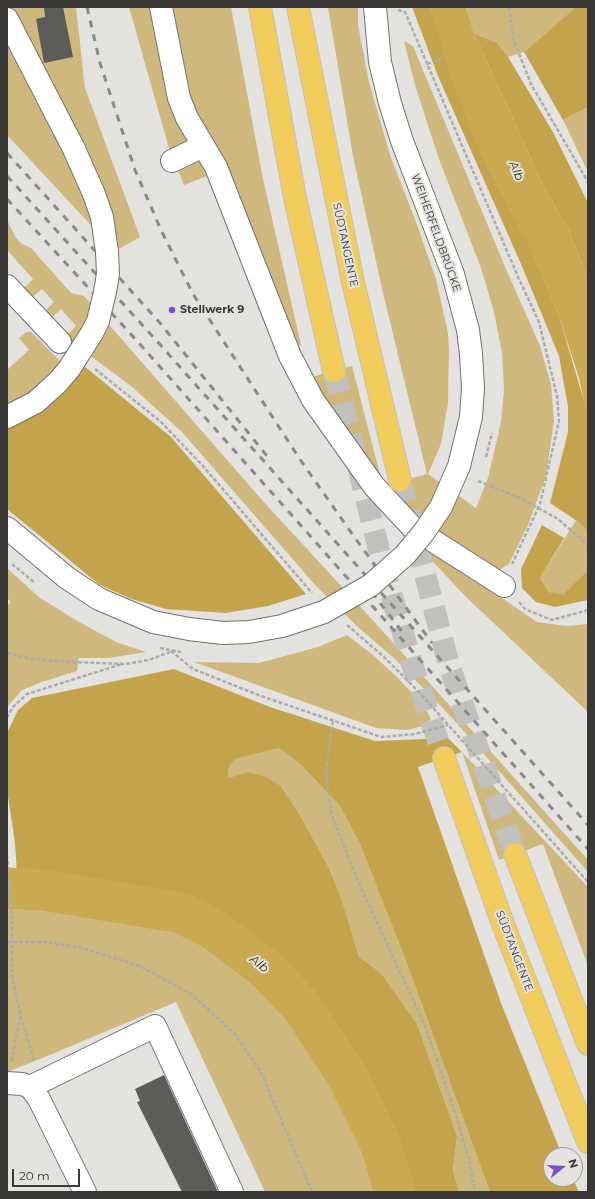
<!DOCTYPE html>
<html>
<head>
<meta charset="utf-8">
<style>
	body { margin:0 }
	#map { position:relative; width:595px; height:1199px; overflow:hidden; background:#e4e2df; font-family:Montserrat,sans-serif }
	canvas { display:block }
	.frame { position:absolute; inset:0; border:8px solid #393837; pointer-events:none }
	.north { position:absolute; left:543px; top:1147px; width:40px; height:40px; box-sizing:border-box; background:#e4e2df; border:1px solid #a09e9c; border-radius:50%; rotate:72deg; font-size:11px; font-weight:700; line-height:16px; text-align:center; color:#393837 }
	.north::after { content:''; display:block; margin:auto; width:14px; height:18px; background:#7f4dc5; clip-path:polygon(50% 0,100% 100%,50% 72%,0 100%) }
	.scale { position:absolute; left:12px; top:1169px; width:68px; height:18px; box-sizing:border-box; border:2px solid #393837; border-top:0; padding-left:5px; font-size:12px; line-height:14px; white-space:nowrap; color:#393837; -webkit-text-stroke:3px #e4e2df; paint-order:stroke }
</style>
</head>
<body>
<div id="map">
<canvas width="595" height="1199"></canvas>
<div class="frame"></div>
<div class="north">N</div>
<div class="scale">20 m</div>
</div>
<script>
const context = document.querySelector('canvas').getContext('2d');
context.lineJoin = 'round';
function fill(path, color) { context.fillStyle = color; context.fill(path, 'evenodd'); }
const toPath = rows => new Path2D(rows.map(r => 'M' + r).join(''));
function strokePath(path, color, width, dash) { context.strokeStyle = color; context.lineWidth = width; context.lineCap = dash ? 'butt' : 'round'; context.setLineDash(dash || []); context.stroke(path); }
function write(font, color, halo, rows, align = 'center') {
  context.font = font + ' Montserrat,sans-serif'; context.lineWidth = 4; context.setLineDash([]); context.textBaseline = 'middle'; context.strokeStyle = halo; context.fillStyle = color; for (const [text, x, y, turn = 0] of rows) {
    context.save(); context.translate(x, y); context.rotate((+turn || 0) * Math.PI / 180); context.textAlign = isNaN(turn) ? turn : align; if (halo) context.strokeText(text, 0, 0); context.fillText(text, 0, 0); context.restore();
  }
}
fill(toPath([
	[7,7,76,7,85,88,140,237,115,251,7,135],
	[129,7,154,7,196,145,170,152],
	[166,7,231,7,263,179,301,345,292,346,190,110],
	[328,7,358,7,358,25,369,82,390,155,416,222,436,279,448,333,449,350,448,403,441,444,428,474,476,508,488,478,501,422,504,389,502,353,494,312,481,268,439,159,415,85,404,41,413,46,506,269,540,346,551,384,554,421,546,476,528,525,509,564,499,570,481,565,395,503,383,487,336,422,308,378,352,366,383,486,427,474,383,293,353,156],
	[466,7,576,7,524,52,508,57,497,43,474,33],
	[588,107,588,172,563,120],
	[200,153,215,193,207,176,184,185,176,166],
	[7,220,16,238,22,244,31,248,71,293,84,296,262,500,389,638,588,860,588,872,453,719,396,660,358,627,316,586,182,432,131,386,65,337,76,326,61,309,48,321,41,315,54,302,42,289,28,301,20,292,33,279,7,250],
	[27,332,31,332,62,363,35,392,7,408,7,370,29,350,19,338],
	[588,485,588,570,563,596,549,592,540,578,583,509],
	[367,491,459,569,537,622,566,626,588,624,588,712,465,596],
	[7,568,40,598,79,622,116,642,146,652,109,658,79,658,77,671,42,682,22,690,7,707,7,606,11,602,7,598],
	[347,635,373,655,397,677,425,707,431,719,423,726,407,730,376,728,194,662,259,663,318,647],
	[279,748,298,762,340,806,360,844,406,961,490,1192,459,1192,453,1170,457,1136,417,1024,381,973,359,957,342,900,328,866,300,815,281,786,229,778,228,769,235,759],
	[462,752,588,887,588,966,543,844,499,860],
	[89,778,151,908,181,913,213,929,267,970,303,1008,348,1077,381,1145,395,1192,265,1192,176,1002,40,1059,7,1072,7,888,43,890,93,898]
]), '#cfb87e');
fill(toPath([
	[412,7,430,7,559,316,587,411,588,531,580,523,550,503,568,432,568,407,559,356,521,264,438,76],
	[576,7,588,7,588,107,563,120,524,52],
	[474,33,497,43,508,57,553,132,588,203,588,280,570,233,542,183],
	[84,366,171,437,306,594,268,606,226,613,166,609,132,599,100,585,7,509,7,427],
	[542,525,564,538,540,578,549,592,563,595,588,570,588,600,555,607,536,602,522,588,521,569],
	[174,669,270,707,375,741,448,738,462,752,418,767,501,1003,562,1155,551,1155,551,1179,573,1179,579,1192,490,1192,406,961,360,844,340,806,298,762,279,748,235,759,228,769,229,778,248,772,266,777,281,786,300,815,328,866,342,900,359,957,381,973,417,1024,457,1136,453,1170,459,1192,395,1192,381,1145,348,1077,303,1008,267,970,213,929,181,913,43,890,18,889,15,843,7,790,7,733,18,710,32,698]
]), '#c3a44d');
fill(toPath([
	[430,7,466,7,474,33,542,183,570,233,588,280,588,420,579,378,559,316,532,252,480,154,451,79]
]), '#c9aa53');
strokePath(toPath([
	[7,888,43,890,181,913,213,929,267,970,303,1008,348,1077,381,1145,395,1192]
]), '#c9aa53', 41);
fill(toPath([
	[44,7,63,7,73,57,44,63,36,19,45,17],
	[164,1075,218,1192,182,1192,137,1102,140,1101,135,1089]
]), '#5d5c59');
strokePath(toPath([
	[334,371,384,570,413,667,444,758],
	[400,480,449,665,515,854]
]), '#c2c0bd', 22, [22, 11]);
const minor = toPath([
	[161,7,179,98,187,118,216,167,290,356,313,400,374,486,413,528,504,586],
	[375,7,380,62,390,103,402,141,453,274,468,330,471,354],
	[7,19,74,149,94,194,102,217,107,252],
	[172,161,203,146],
	[7,286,60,342],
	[7,417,36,402],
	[7,528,67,578,99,599,153,622,189,629,223,633],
	[7,1083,22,1084,30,1087],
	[30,1087,155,1026,232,1192],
	[30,1087,39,1099,85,1192]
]);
const highway = toPath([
	[260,7,295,198,334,371],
	[298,7,353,282,400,480],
	[444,758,503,924,588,1142],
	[515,854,588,1044]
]);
strokePath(minor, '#72716e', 24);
strokePath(highway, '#c0bfbf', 24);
strokePath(toPath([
	[509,7,514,41,531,84,588,182],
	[398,10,405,12,519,279,539,322,557,396,559,421,540,504,512,564],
	[427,64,444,58],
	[95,369,160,421,203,466,312,593],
	[486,457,492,433],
	[12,564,34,582],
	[519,602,525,609,552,620,588,610],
	[347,625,384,657,419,692,588,882],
	[160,648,181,652],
	[171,651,193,669,261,696,381,737,415,734,448,725],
	[7,653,33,659,72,662,125,664,149,660,170,652],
	[7,718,12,708,27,694,122,664],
	[333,721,326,770,331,813,357,879,425,1026,454,1109,469,1160,475,1192],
	[7,855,12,919,12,976,20,1014,34,1060],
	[7,942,45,942,82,948,140,966,191,994,234,1033,261,1072,312,1192],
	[12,1061,20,1015]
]), '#aeacaa', 2.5, [4, 2]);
strokePath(minor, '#fff', 22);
strokePath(highway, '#f2cb5d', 22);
strokePath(toPath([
	[87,7,100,63,135,170,161,230,193,294,299,458,355,538,432,643],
	[7,153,160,323,271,461],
	[7,176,155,339,588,825],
	[7,199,138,342,588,849],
	[363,581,404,634]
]), '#8c8a88', 3, [7, 7]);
const minorBridge = toPath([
	[36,402,58,382,69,369,92,333,98,321,105,292,108,274,107,252],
	[223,633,249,632,282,626,324,612,371,585,405,555,424,532,441,507,459,466,471,417,473,388,471,354]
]);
strokePath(minorBridge, '#72716e', 24, []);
strokePath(toPath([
	[478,481,522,499,558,519,588,545]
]), '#aeacaa', 2.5, [4, 2]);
strokePath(minorBridge, '#fff', 22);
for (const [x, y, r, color] of [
	[172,310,4,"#7f4dc5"]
]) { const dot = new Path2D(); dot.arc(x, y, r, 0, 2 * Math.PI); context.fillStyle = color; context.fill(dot); strokePath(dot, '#e4e2df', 1.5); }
write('11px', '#393837', '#e4e2df', [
	["WEIHERFELDBRÜCKE",436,233,70],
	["SÜDTANGENTE",345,245,78],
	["SÜDTANGENTE",514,951,69]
]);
write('bold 11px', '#393837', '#e4e2df', [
	["Stellwerk 9",180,310]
], 'left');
write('italic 12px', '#392c05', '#e4e2df', [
	["Alb",516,171,66],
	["Alb",259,964,39]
]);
</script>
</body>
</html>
